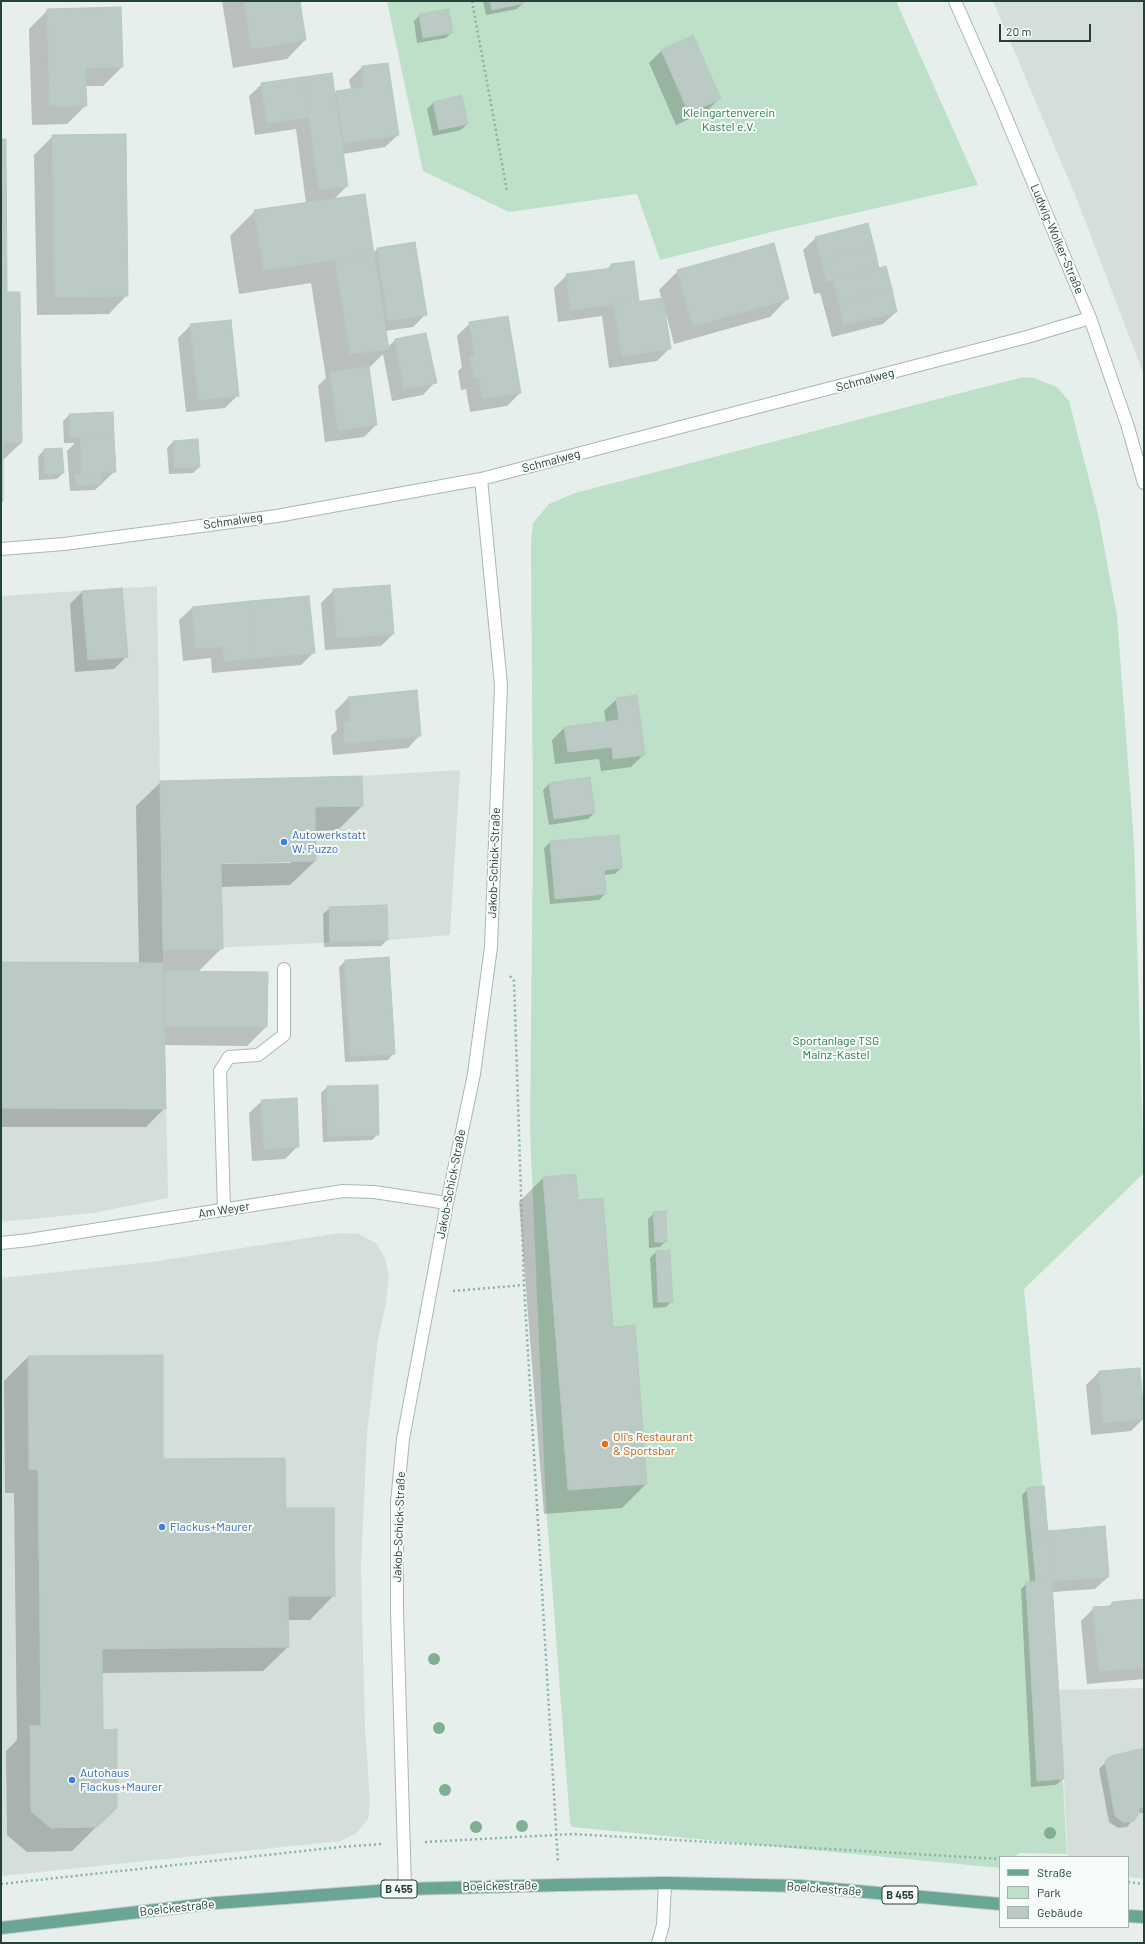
<!DOCTYPE html>
<html>
<head>
<meta charset="utf-8">
<style>
	body { margin:0 }
	#map { position:relative; width:1145px; height:1944px; overflow:hidden; background:#e6efeb; font-family:Barlow,sans-serif }
	canvas { display:block }
	.frame { position:absolute; inset:0; border:2px solid #24423a; pointer-events:none }
	.legend { position:absolute; left:999px; top:1856px; width:130px; height:72px; box-sizing:border-box; background:#f7fbf9; border:1px solid #a3b1ad; margin:0; padding:5px 7px; list-style:none; font-size:12px; color:#24423a }
	.legend li { display:flex; align-items:center; gap:8px; height:20px }
	.legend b { width:20px; border:1px solid #a3b1ad }
	.scale { position:absolute; left:999px; top:24px; width:92px; height:18px; box-sizing:border-box; border:2px solid #24423a; border-top:0; padding-left:5px; font-size:12px; line-height:14px; white-space:nowrap; color:#24423a; -webkit-text-stroke:3px #f7fbf9; paint-order:stroke }
</style>
</head>
<body>
<div id="map">
<canvas width="1145" height="1944"></canvas>
<div class="frame"></div>
<ul class="legend">
<li><b style="height:5px;background:#6aa596"></b>Straße</li>
<li><b style="height:11px;background:#bfe0c8"></b>Park</li>
<li><b style="height:11px;background:#bbcac4"></b>Gebäude</li>
</ul>
<div class="scale">20 m</div>
</div>
<script>
const context = document.querySelector('canvas').getContext('2d');
context.lineJoin = 'round';
function fill(path, color) { context.fillStyle = color; context.fill(path, 'evenodd'); }
const toPath = rows => new Path2D(rows.map(r => 'M' + r).join(''));
function strokePath(path, color, width, dash) { context.strokeStyle = color; context.lineWidth = width; context.lineCap = dash ? 'butt' : 'round'; context.setLineDash(dash || []); context.stroke(path); }
function write(font, color, halo, rows, align = 'center') {
  context.font = font + ' Barlow,sans-serif'; context.lineWidth = 4; context.setLineDash([]); context.textBaseline = 'middle'; context.strokeStyle = halo; context.fillStyle = color; for (const [text, x, y, turn = 0] of rows) {
    context.save(); context.translate(x, y); context.rotate((+turn || 0) * Math.PI / 180); context.textAlign = isNaN(turn) ? turn : align; if (halo) context.strokeText(text, 0, 0); context.fillText(text, 0, 0); context.restore();
  }
}
fill(toPath([
	[993,1,1144,1,1144,375,1076,197],
	[157,586,160,781,362,776,460,770,450,935,388,940,163,950,168,1198,93,1213,1,1222,1,596],
	[340,1233,359,1234,376,1243,385,1258,389,1277,386,1303,378,1340,367,1433,361,1568,365,1729,370,1800,368,1819,357,1833,341,1841,1,1876,1,1278,151,1262],
	[1144,1688,1144,1879,1128,1877,1128,1857,1068,1857,1059,1690]
]), '#d4dfda');
fill(toPath([
	[387,1,896,1,978,185,771,232,660,260,637,194,509,212,423,171],
	[1023,377,1034,378,1057,387,1069,401,1098,514,1117,616,1134,843,1144,1173,1024,1289,1052,1581,1067,1854,1020,1853,1014,1857,1000,1857,1000,1868,572,1827,570,1823,546,1506,530,1129,533,835,531,542,533,523,549,504,575,493]
]), '#bfe0c8');
fill(toPath([
	[222,1,299,1,305,40,287,59,233,68],
	[483,1,523,1,523,3,517,9,486,15],
	[48,10,122,67,103,86,85,86,86,105,67,124,32,125,29,29],
	[420,15,452,32,446,38,417,43,414,21],
	[692,37,720,98,707,111,676,125,649,63,661,51],
	[387,64,398,135,385,147,343,154,347,186,334,199,373,253,377,249,426,314,413,327,385,331,388,347,395,340,435,382,423,395,392,401,383,354,369,368,376,425,364,437,325,442,318,386,326,378,311,283,239,294,230,236,255,211,306,203,296,129,255,135,249,96,262,84,331,74,334,94,336,92,351,90,349,80,362,67],
	[433,103,467,124,461,130,433,136,427,109],
	[53,136,127,295,109,314,37,315,34,155],
	[1,140,6,293,21,443,2,461,1,502],
	[816,238,878,269,896,312,883,324,832,337,820,293,814,294,803,250],
	[633,262,638,302,662,299,659,290,678,271,788,298,770,317,674,344,666,313,664,313,670,348,657,361,609,368,602,316,558,322,554,288,567,275,606,270,612,264],
	[470,323,520,393,507,406,470,412,466,389,461,390,458,371,462,367,457,336],
	[191,325,238,395,225,408,186,412,178,338],
	[69,415,115,471,95,490,70,491,67,451,75,443,64,443,63,421],
	[173,442,199,467,193,473,169,474,167,448],
	[44,450,63,473,57,479,39,480,38,457],
	[334,590,393,634,381,646,325,650,321,603],
	[82,592,126,657,114,669,75,672,70,604],
	[192,608,314,652,301,665,212,673,211,658,183,661,179,620],
	[348,698,420,735,408,748,333,755,331,736,337,730,335,711],
	[617,699,643,755,631,767,601,771,599,759,555,764,552,740,565,727,606,722,604,711],
	[161,782,362,806,338,830,314,831,315,861,290,885,220,887,222,948,198,972,266,1027,247,1046,164,1045,165,1108,146,1127,1,1127,1,963,139,964,136,806],
	[291,861,291,863,216,864,216,862],
	[549,784,594,813,588,819,549,825,543,790],
	[550,842,621,868,615,874,603,875,605,894,599,900,550,904,544,848],
	[330,908,387,940,381,946,324,947,323,914],
	[388,958,394,1053,388,1060,345,1062,339,967,345,961],
	[327,1087,378,1134,372,1140,323,1142,321,1093],
	[262,1101,298,1146,285,1159,252,1161,249,1113],
	[543,1178,577,1201,612,1328,646,1484,622,1508,544,1514,519,1202],
	[654,1213,666,1241,660,1247,649,1248,648,1219],
	[656,1252,672,1301,666,1307,653,1308,650,1258],
	[28,1357,162,1460,285,1509,334,1595,310,1620,287,1620,288,1647,263,1671,101,1673,102,1731,116,1807,72,1851,27,1852,7,1835,6,1751,17,1740,14,1493,5,1493,4,1381],
	[1139,1369,1143,1419,1131,1431,1091,1435,1086,1385,1099,1372],
	[1028,1489,1047,1533,1048,1532,1108,1577,1095,1589,1052,1592,1063,1779,1056,1785,1031,1787,1021,1589,1027,1583,1030,1583,1022,1495],
	[1144,1600,1144,1679,1087,1684,1081,1621,1094,1608,1108,1607,1112,1603],
	[1144,1749,1144,1813,1138,1813,1127,1827,1118,1828,1109,1822,1099,1769,1112,1756]
]), '#0003');
const building = toPath([
	[244,1,300,1,306,40,252,49,244,1],
	[490,1,524,1,524,3,492,10,490,1],
	[121,7,123,67,85,68,87,106,50,106,47,9,121,7],
	[449,9,453,33,423,38,419,14,449,9],
	[693,35,721,99,689,113,661,50,693,35],
	[388,63,399,135,344,143,336,91,364,87,362,66,388,63],
	[332,73,348,186,319,190,303,77,332,73],
	[303,77,308,117,267,123,261,83,303,77],
	[462,95,468,124,439,130,433,102,462,95],
	[126,134,128,296,55,297,52,135,126,134],
	[1,139,6,139,7,292,20,292,22,443,3,443,3,501,1,501,1,139],
	[365,194,374,254,264,270,254,210,365,194],
	[868,223,874,246,821,260,815,237,868,223],
	[415,242,427,315,388,321,377,248,415,242],
	[774,243,789,299,693,326,677,270,774,243],
	[874,246,879,268,827,282,821,260,874,246],
	[374,254,389,349,350,354,335,259,374,254],
	[634,261,639,301,571,310,566,274,612,268,611,264,634,261],
	[886,266,892,289,839,302,833,280,886,266],
	[892,289,897,312,844,325,839,302,892,289],
	[663,298,671,349,622,356,614,305,663,298],
	[508,316,521,393,482,399,479,377,474,378,470,357,475,356,469,322,508,316],
	[231,320,239,396,199,400,190,324,231,320],
	[426,333,437,383,404,389,395,339,426,333],
	[369,367,377,425,338,430,330,372,369,367],
	[113,412,114,435,70,438,69,414,113,412],
	[114,435,116,472,82,474,80,437,114,435],
	[198,439,200,467,175,468,173,441,198,439],
	[62,448,64,473,45,474,44,449,62,448],
	[101,473,102,484,76,485,75,474,101,473],
	[390,585,394,634,337,638,333,589,390,585],
	[122,588,128,657,88,660,82,591,122,588],
	[309,596,315,653,255,658,250,601,309,596],
	[250,601,255,658,224,661,223,646,196,649,192,607,250,601],
	[417,690,421,736,345,743,344,722,350,721,348,697,417,690],
	[637,695,645,755,613,759,612,747,568,752,564,727,619,720,616,698,637,695],
	[362,776,363,806,315,807,316,861,221,863,223,949,163,950,160,781,362,776],
	[590,777,595,813,554,819,549,783,590,777],
	[619,835,622,868,604,870,606,894,555,899,550,841,619,835],
	[387,905,388,940,330,942,329,907,387,905],
	[389,957,395,1054,350,1056,345,960,389,957],
	[1,962,163,963,166,1109,1,1108,1,962],
	[164,971,268,972,267,1027,165,1026,164,971],
	[378,1085,379,1135,328,1136,327,1086,378,1085],
	[297,1098,299,1147,264,1149,261,1100,297,1098],
	[576,1174,578,1200,603,1198,613,1327,635,1325,647,1484,568,1490,543,1177,576,1174],
	[666,1211,667,1242,655,1242,653,1212,666,1211],
	[670,1250,671,1272,657,1273,656,1251,670,1250],
	[671,1272,673,1302,658,1302,657,1273,671,1272],
	[163,1355,163,1459,285,1458,286,1508,334,1508,335,1596,288,1596,289,1647,102,1649,103,1730,117,1729,117,1808,97,1827,51,1828,31,1811,30,1725,41,1726,38,1470,29,1469,28,1356,163,1355],
	[1140,1368,1144,1419,1103,1423,1099,1371,1140,1368],
	[1044,1486,1052,1581,1036,1582,1027,1488,1044,1486],
	[1105,1526,1109,1577,1052,1581,1048,1531,1105,1526],
	[1052,1581,1064,1779,1037,1781,1026,1582,1052,1581],
	[1144,1599,1144,1668,1099,1671,1093,1607,1112,1606,1112,1602,1144,1599],
	[1144,1748,1144,1807,1139,1808,1139,1813,1134,1821,1124,1823,1115,1816,1105,1761,1111,1756,1144,1748]
]);
fill(building, '#bbcac4');
strokePath(building, '#b8c9c2', 1);
const lane = toPath([
	[224,1210,220,1071,229,1057,258,1055,284,1035,284,969]
]);
const street = toPath([
	[955,1,997,96,1090,318,1127,424,1144,483],
	[1,549,64,544,277,516,481,479,1027,337,1090,318],
	[1,1243,29,1240,343,1191,374,1192,447,1203],
	[405,1889,397,1610,397,1503,403,1439,447,1203,474,1074,491,947,501,685,481,479],
	[658,1943,663,1925,665,1883]
]);
const primary = toPath([
	[1128,1916,1144,1917],
	[1,1928,216,1903,405,1889,559,1885,665,1883,800,1886,1000,1904]
]);
strokePath(lane, '#a8b8b2', 14);
strokePath(street, '#a8b8b2', 14);
strokePath(primary, '#c2cac8', 14);
strokePath(toPath([
	[472,1,507,191],
	[510,976,514,981,524,1285,558,1862],
	[453,1291,524,1285],
	[425,1842,573,1834,1000,1859],
	[1128,1882,1144,1884],
	[1,1884,340,1847,382,1844]
]), '#86b3a5', 2.5, [2, 3]);
strokePath(lane, '#fff', 12);
strokePath(street, '#fff', 12);
strokePath(primary, '#6aa596', 12);
context.fillStyle = '#80af93';
for (const [x, y] of [
	[434,1659],
	[439,1728],
	[445,1790],
	[522,1826],
	[476,1827],
	[1050,1833]
]) { context.beginPath(); context.arc(x, y, 6, 0, 2 * Math.PI); context.fill(); }
for (const [x, y, r, color] of [
	[284,842,4,"#3f7fe0"],
	[605,1444,4,"#e8710a"],
	[162,1527,4,"#3f7fe0"],
	[72,1780,4,"#3f7fe0"]
]) { const dot = new Path2D(); dot.arc(x, y, r, 0, 2 * Math.PI); context.fillStyle = color; context.fill(dot); strokePath(dot, '#f7fbf9', 1.5); }
for (const [x, y, w] of [
	[399,1889,36],
	[900,1895,36]
]) { const box = new Path2D(); box.roundRect(x - w / 2, y - 9, w, 18, 3); context.fillStyle = '#f7fbf9'; context.fill(box); strokePath(box, '#24423a', 1); }
write('bold 11px', '#24423a', null, [
	["B 455",399,1889],
	["B 455",900,1895]
]);
write('12px', '#2d7a4b', '#f7fbf9', [
	["Kleingartenverein",729,113],
	["Kastel e.V.",729,127],
	["Sportanlage TSG",836,1041],
	["Mainz-Kastel",836,1055]
]);
write('12px', '#24423a', '#f7fbf9', [
	["Ludwig-Wolker-Straße",1057,239,67],
	["Schmalweg",865,380,-15],
	["Schmalweg",551,461,-15],
	["Schmalweg",233,521,-8],
	["Jakob-Schick-Straße",494,863,-88],
	["Jakob-Schick-Straße",451,1184,-79],
	["Am Weyer",224,1210,-9],
	["Jakob-Schick-Straße",399,1527,-88],
	["Boelckestraße",500,1886,-1],
	["Boelckestraße",824,1889,4],
	["Boelckestraße",177,1908,-6]
]);
write('12px', '#366cbe', '#f7fbf9', [
	["Autowerkstatt",292,835],
	["W. Puzzo",292,849],
	["Flackus+Maurer",170,1527],
	["Autohaus",80,1773],
	["Flackus+Maurer",80,1787]
], 'left');
write('12px', '#c56008', '#f7fbf9', [
	["Oli's Restaurant",613,1437],
	["& Sportsbar",613,1451]
], 'left');
</script>
</body>
</html>
